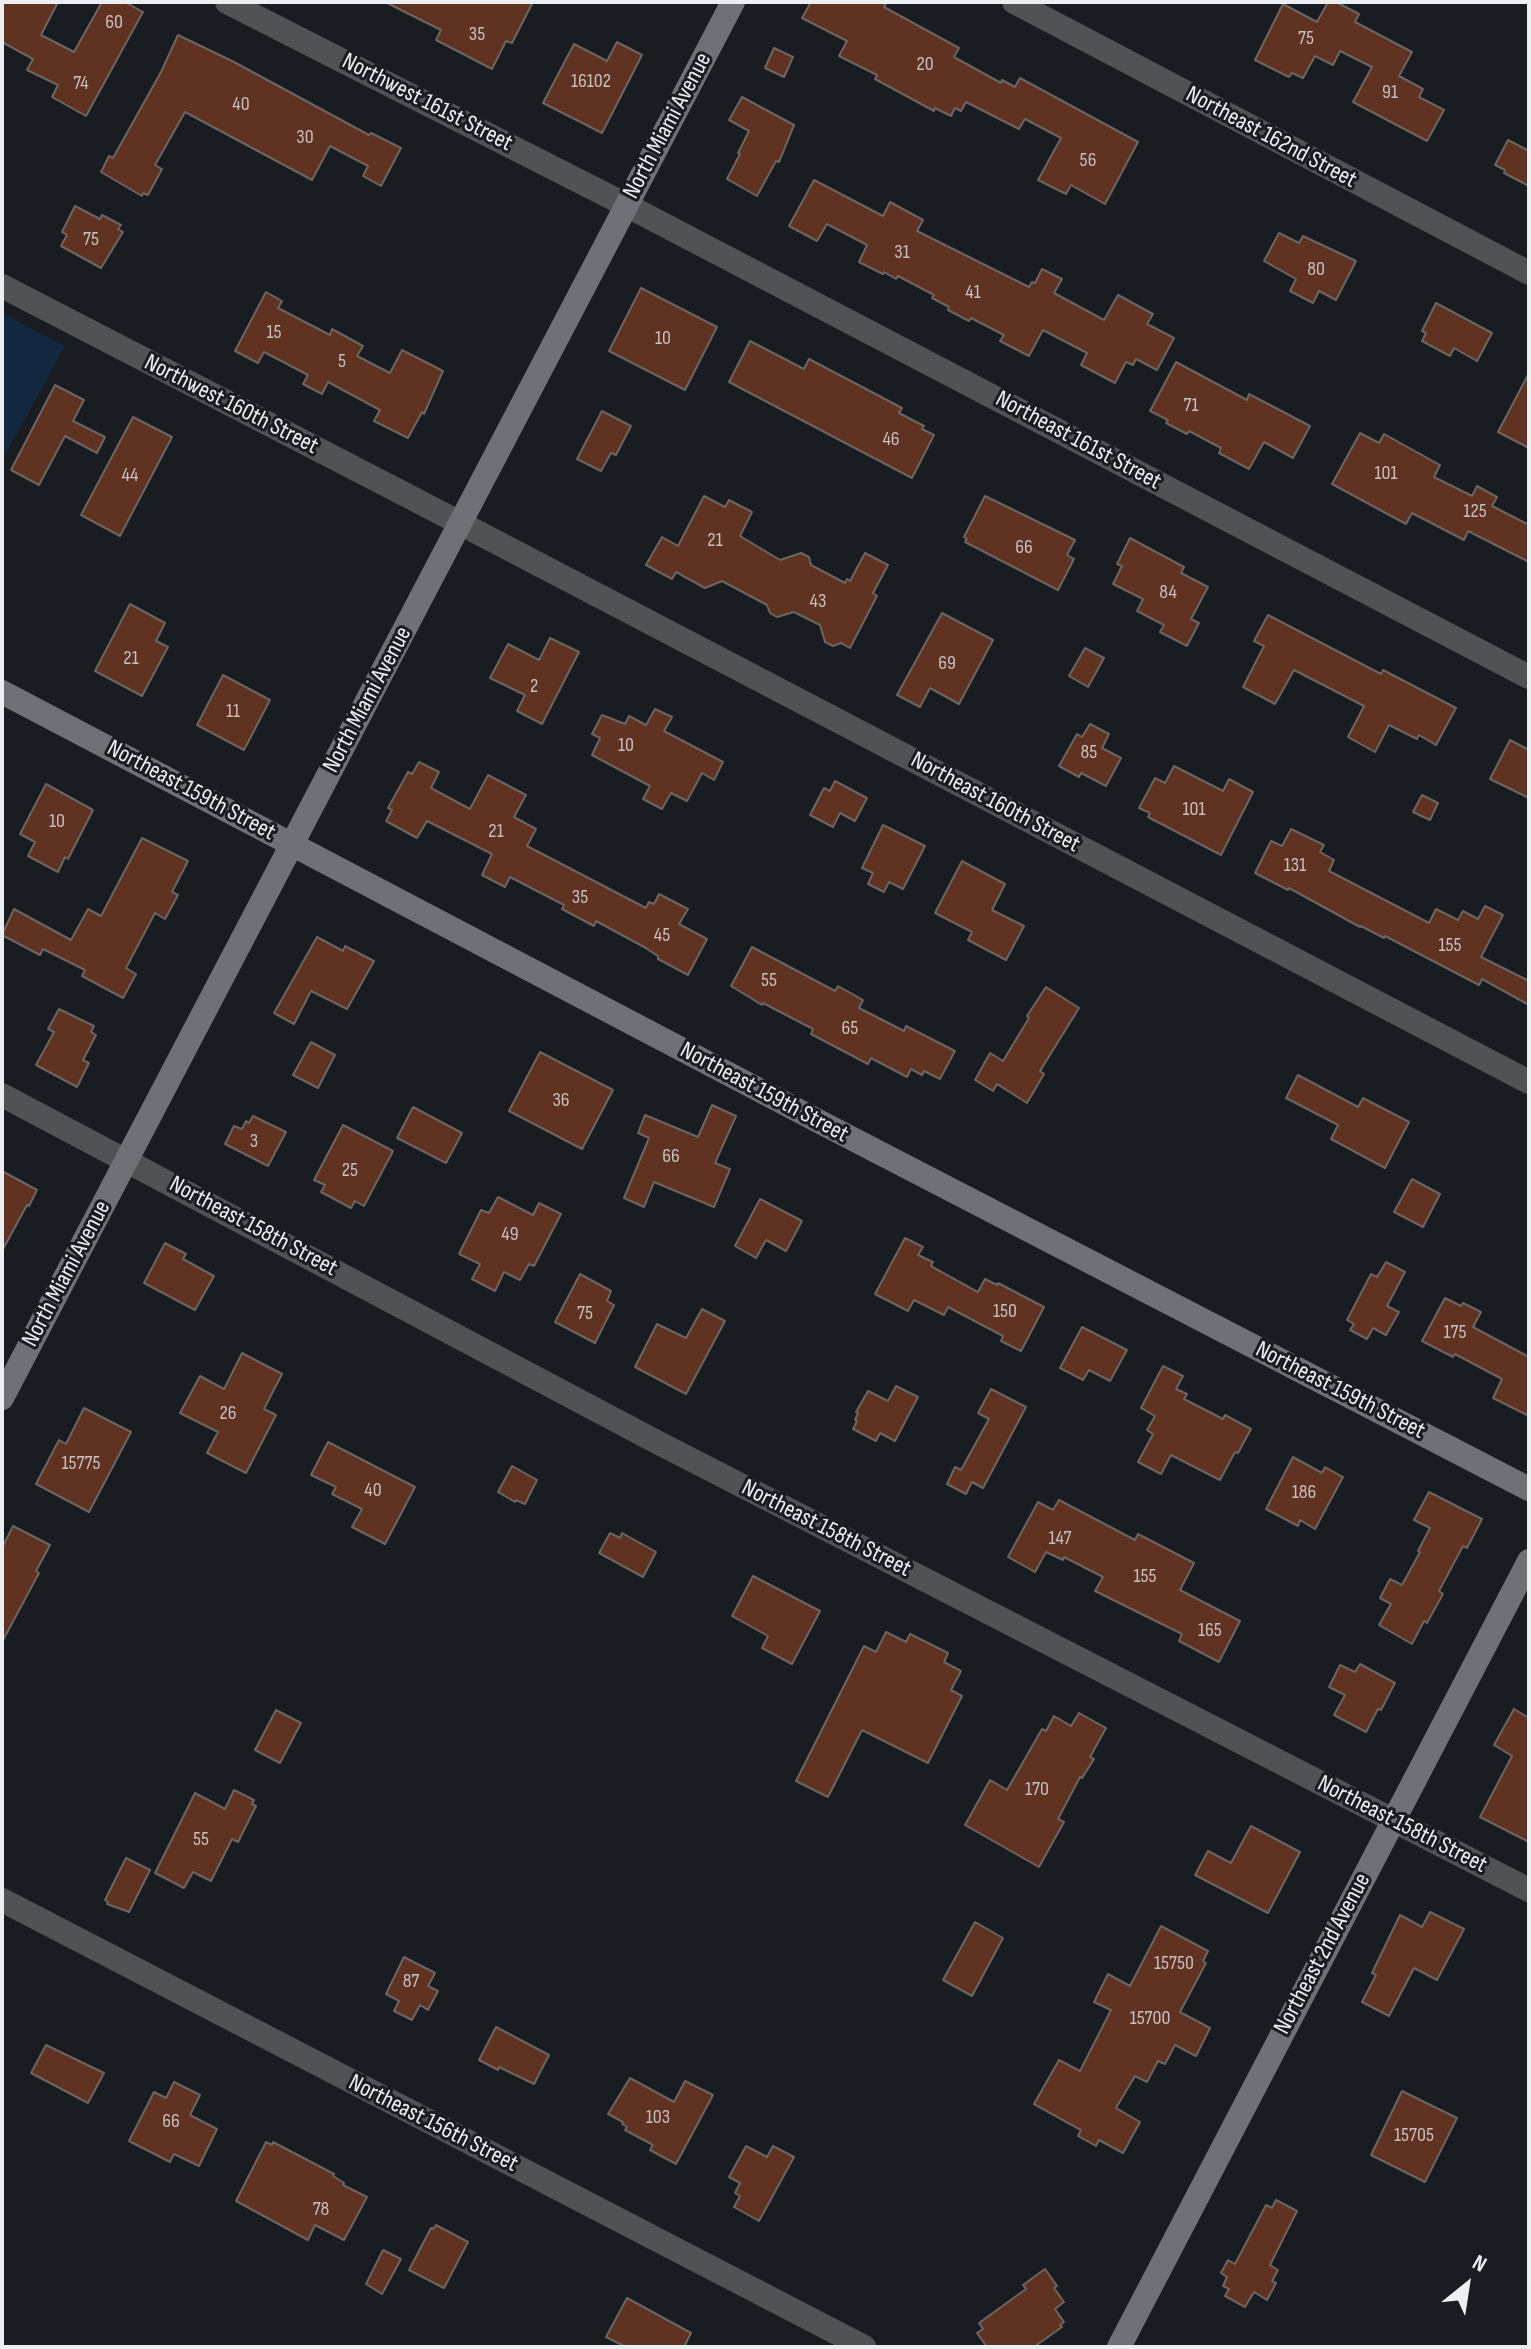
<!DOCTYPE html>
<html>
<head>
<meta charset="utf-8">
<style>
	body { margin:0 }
	#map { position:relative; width:1531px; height:2349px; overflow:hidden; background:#191d22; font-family:"Sofia Sans Condensed",sans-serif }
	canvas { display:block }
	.frame { position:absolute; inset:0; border:4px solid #eceef2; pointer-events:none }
	.north { position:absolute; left:1427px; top:2245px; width:80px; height:80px; -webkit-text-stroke:6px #191d22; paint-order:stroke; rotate:30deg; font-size:22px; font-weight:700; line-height:32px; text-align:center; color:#eceef2 }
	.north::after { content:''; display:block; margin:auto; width:28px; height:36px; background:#eceef2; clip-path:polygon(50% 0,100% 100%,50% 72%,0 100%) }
</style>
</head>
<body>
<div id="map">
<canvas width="1531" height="2349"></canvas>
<div class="frame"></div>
<div class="north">N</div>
</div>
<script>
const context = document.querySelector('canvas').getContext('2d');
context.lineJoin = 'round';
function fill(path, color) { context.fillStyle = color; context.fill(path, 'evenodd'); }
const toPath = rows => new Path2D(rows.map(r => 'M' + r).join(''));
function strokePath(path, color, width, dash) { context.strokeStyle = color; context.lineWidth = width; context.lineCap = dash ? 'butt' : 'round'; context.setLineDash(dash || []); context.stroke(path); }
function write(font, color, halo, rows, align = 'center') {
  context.font = font + ' "Sofia Sans Condensed",sans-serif'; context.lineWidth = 6; context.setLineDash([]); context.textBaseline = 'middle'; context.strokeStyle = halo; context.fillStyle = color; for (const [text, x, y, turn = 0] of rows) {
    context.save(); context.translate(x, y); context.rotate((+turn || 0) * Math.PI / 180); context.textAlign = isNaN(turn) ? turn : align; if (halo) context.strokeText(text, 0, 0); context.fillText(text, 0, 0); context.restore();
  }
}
fill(toPath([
	[2,313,65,346,2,461]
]), '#132741');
const building = toPath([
	[2,2,58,2,41,35,74,52,102,2,125,2,143,12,86,116,52,97,58,85,27,70,33,59,2,42,2,2],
	[385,2,533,2,512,43,506,41,492,69,436,40,441,30,385,2],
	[811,2,887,2,884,7,959,48,954,57,1001,83,1002,80,1015,87,1020,78,1138,142,1105,204,1071,185,1066,194,1038,180,1061,138,1025,119,1019,129,966,102,961,111,955,108,951,116,935,108,934,111,875,79,877,75,839,56,847,41,802,18,811,2],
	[1328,2,1336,2,1359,14,1355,22,1412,52,1399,76,1423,89,1419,97,1444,110,1427,141,1353,102,1372,67,1340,51,1333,65,1315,56,1303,78,1292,73,1289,77,1255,60,1283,4,1317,22,1328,2],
	[178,35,234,62,369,135,371,133,401,148,381,186,363,176,368,166,330,146,312,180,185,112,155,165,162,169,148,195,143,193,142,196,101,172,109,156,113,158,161,72,178,35],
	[617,42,642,55,602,133,543,103,574,44,607,61,617,42],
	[774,48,793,57,784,77,765,68,774,48],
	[742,97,794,125,779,162,776,161,757,196,727,179,740,154,738,153,749,131,729,120,742,97],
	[1508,140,1529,151,1529,186,1504,173,1505,170,1495,165,1508,140],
	[814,180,883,216,890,202,923,220,917,231,1029,287,1032,282,1035,283,1042,269,1062,279,1054,293,1104,320,1118,295,1153,314,1147,324,1174,338,1157,370,1136,359,1133,365,1126,362,1115,383,1081,365,1087,353,1043,330,1029,356,1000,341,1004,335,971,318,969,321,948,310,949,307,932,298,934,295,898,276,896,279,884,272,883,274,859,262,867,245,827,224,817,241,789,226,814,180],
	[75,206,100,219,102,215,121,225,118,229,123,232,101,268,61,246,67,235,62,232,75,206],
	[1279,233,1299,243,1303,236,1356,261,1336,300,1319,291,1313,303,1290,291,1296,279,1264,261,1279,233],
	[641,288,717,327,685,390,609,351,641,288],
	[266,292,282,301,278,308,330,335,332,329,363,346,357,356,390,373,402,350,443,371,424,414,422,412,408,438,374,421,380,410,328,382,322,394,303,384,308,375,264,352,258,363,235,351,266,292],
	[1436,303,1492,333,1477,361,1454,348,1450,356,1422,341,1426,333,1422,331,1436,303],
	[750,341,804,369,809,359,902,408,899,413,924,426,922,429,934,435,912,478,729,382,750,341],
	[1176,362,1247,400,1249,394,1310,426,1293,458,1264,442,1249,469,1219,453,1221,448,1189,431,1187,434,1166,423,1168,420,1150,411,1176,362],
	[1529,373,1529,448,1498,432,1529,373],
	[55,385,84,400,73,421,105,437,97,453,65,436,39,485,11,470,55,385],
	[602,411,631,426,616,455,611,453,601,471,577,459,602,411],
	[133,417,172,437,120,536,81,515,133,417],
	[1360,433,1379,443,1384,434,1440,465,1434,477,1472,496,1477,486,1497,497,1492,506,1529,525,1529,562,1468,531,1464,540,1412,513,1406,524,1332,484,1360,433],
	[704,496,725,507,729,500,752,512,740,536,780,560,801,553,809,557,811,565,845,583,847,579,850,581,865,553,888,565,873,593,877,596,850,648,841,643,833,646,825,642,820,625,794,612,777,617,770,613,767,605,722,581,705,588,676,572,672,579,646,565,662,537,678,546,704,496],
	[985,496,1075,540,1067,555,1074,559,1058,590,965,542,967,539,964,537,985,496],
	[1130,538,1184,567,1181,573,1208,587,1191,619,1199,623,1187,646,1160,632,1164,625,1137,611,1143,599,1113,584,1122,566,1117,564,1130,538],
	[130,604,165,623,156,641,168,647,142,696,95,671,130,604],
	[942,613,993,640,959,704,930,688,920,707,897,695,942,613],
	[1268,615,1381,674,1383,670,1456,708,1436,745,1419,735,1417,739,1389,725,1375,752,1348,737,1364,706,1294,670,1275,704,1243,687,1264,646,1254,641,1268,615],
	[550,638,579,652,542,724,517,711,525,695,490,678,508,644,539,660,550,638],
	[1085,648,1104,658,1088,687,1069,676,1085,648],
	[223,675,270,700,244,750,197,725,223,675],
	[655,709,672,717,664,731,723,762,714,780,702,773,687,801,671,793,662,809,643,799,650,786,592,755,600,738,592,734,602,715,625,724,629,716,646,725,655,709],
	[1090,724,1109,734,1102,748,1121,758,1106,786,1081,773,1079,777,1059,766,1077,734,1082,737,1090,724],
	[1510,740,1529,750,1529,798,1490,779,1510,740],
	[419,762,439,772,431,788,470,809,488,775,526,795,514,817,536,829,527,846,646,908,649,902,654,904,659,894,688,909,679,924,707,939,688,975,658,959,658,956,644,947,596,921,594,926,562,909,564,905,510,877,505,887,482,875,492,854,427,821,417,838,386,821,392,810,388,808,408,772,412,774,419,762],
	[1174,766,1223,791,1229,779,1253,792,1221,855,1148,817,1150,813,1139,808,1155,778,1165,783,1174,766],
	[835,781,867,798,855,821,840,813,833,827,810,815,824,788,830,791,835,781],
	[46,784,93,810,68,859,65,857,58,872,28,856,35,842,20,834,46,784],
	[1422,795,1438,803,1430,820,1413,812,1422,795],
	[883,825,925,846,903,889,889,882,884,892,868,884,873,873,862,868,883,825],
	[1291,829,1324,845,1320,852,1334,860,1329,871,1429,923,1436,909,1458,920,1463,911,1478,919,1485,906,1503,915,1481,957,1529,981,1529,1005,1482,979,1479,985,1385,936,1384,938,1361,926,1360,927,1289,888,1288,890,1255,873,1271,841,1282,846,1291,829],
	[142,838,188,861,172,892,178,895,165,919,155,913,126,968,136,974,123,998,82,976,85,970,43,949,40,955,2,935,14,909,71,940,88,909,101,916,142,838],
	[962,861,1005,884,992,910,1024,926,1006,960,968,940,972,932,935,913,962,861],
	[317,937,343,951,345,946,374,961,347,1009,311,991,294,1024,274,1013,317,937],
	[752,947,835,991,838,986,863,1000,859,1008,904,1031,906,1026,955,1051,940,1079,924,1071,922,1075,911,1069,907,1077,871,1058,868,1064,811,1034,813,1029,763,1003,762,1005,731,986,752,947],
	[1046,987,1079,1008,1040,1071,1044,1074,1027,1103,997,1084,993,1091,975,1080,990,1053,1003,1061,1029,1018,1027,1016,1046,987],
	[59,1009,94,1026,91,1032,96,1035,83,1060,89,1063,77,1087,36,1065,54,1032,48,1029,59,1009],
	[311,1042,335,1055,318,1088,293,1075,311,1042],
	[540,1052,613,1090,582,1149,509,1111,540,1052],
	[1298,1075,1358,1107,1363,1098,1409,1122,1385,1168,1331,1139,1338,1125,1286,1098,1298,1075],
	[712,1105,736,1116,715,1163,730,1169,714,1207,654,1182,644,1207,624,1198,649,1138,638,1133,645,1115,698,1137,712,1105],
	[413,1107,462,1133,446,1163,397,1138,413,1107],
	[253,1116,286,1132,268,1166,225,1144,234,1126,242,1129,246,1121,249,1123,253,1116],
	[343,1125,393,1151,364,1206,355,1201,351,1208,321,1192,325,1185,314,1180,343,1125],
	[2,1171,37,1190,29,1206,27,1205,2,1251,2,1171],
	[1412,1179,1440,1194,1423,1227,1394,1212,1412,1179],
	[498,1197,533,1215,539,1203,561,1214,534,1266,529,1264,520,1280,504,1272,495,1291,472,1279,480,1264,459,1254,481,1210,489,1213,498,1197],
	[760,1199,802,1221,786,1251,766,1240,756,1258,735,1246,760,1199],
	[905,1238,923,1247,918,1255,933,1262,931,1266,978,1292,985,1279,997,1285,998,1283,1044,1307,1021,1351,1001,1341,1003,1336,948,1307,944,1315,914,1300,908,1311,875,1294,905,1238],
	[165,1243,186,1254,183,1259,214,1276,195,1310,144,1283,165,1243],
	[1386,1262,1405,1272,1387,1306,1399,1312,1386,1335,1373,1328,1367,1339,1350,1330,1354,1324,1347,1320,1371,1274,1377,1277,1386,1262],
	[580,1274,611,1291,607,1301,614,1305,595,1343,555,1322,580,1274],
	[1445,1298,1461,1306,1463,1303,1481,1312,1473,1327,1529,1357,1529,1416,1493,1398,1502,1379,1455,1354,1453,1357,1422,1341,1445,1298],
	[702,1309,725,1321,686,1394,635,1367,657,1324,686,1338,702,1309],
	[1082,1327,1127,1350,1110,1381,1089,1370,1083,1380,1060,1368,1082,1327],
	[242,1353,282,1374,264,1409,276,1415,246,1473,207,1453,218,1432,180,1413,200,1376,224,1389,242,1353],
	[1163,1366,1183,1376,1176,1389,1187,1394,1184,1399,1223,1419,1225,1415,1251,1429,1238,1453,1235,1452,1220,1480,1171,1455,1161,1474,1138,1462,1153,1434,1147,1430,1155,1416,1141,1408,1163,1366],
	[896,1386,918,1397,895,1441,880,1433,876,1441,853,1429,857,1421,855,1420,858,1413,856,1412,868,1391,888,1401,896,1386],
	[991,1389,1026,1407,983,1488,972,1482,966,1494,947,1484,955,1467,961,1470,989,1419,978,1413,991,1389],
	[84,1408,131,1432,89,1512,36,1484,59,1440,66,1444,84,1408],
	[328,1442,415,1487,385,1544,352,1527,362,1509,332,1494,336,1487,311,1475,328,1442],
	[1293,1457,1322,1473,1325,1467,1343,1477,1315,1529,1300,1520,1298,1526,1266,1509,1293,1457],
	[512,1466,537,1480,525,1504,516,1500,515,1502,498,1492,512,1466],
	[1429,1492,1482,1519,1467,1548,1463,1546,1439,1591,1443,1594,1427,1623,1424,1621,1412,1644,1379,1625,1391,1604,1380,1598,1390,1579,1402,1585,1420,1552,1418,1551,1430,1528,1414,1520,1429,1492],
	[1059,1500,1135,1540,1138,1534,1194,1563,1180,1590,1240,1621,1219,1662,1179,1641,1182,1634,1095,1591,1103,1577,1064,1557,1063,1560,1046,1552,1035,1572,1008,1557,1038,1502,1053,1510,1059,1500],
	[13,1526,50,1545,36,1571,39,1573,2,1642,2,1548,13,1526],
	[610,1533,620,1538,622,1533,656,1552,643,1577,599,1553,610,1533],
	[753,1576,820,1611,792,1664,762,1648,768,1636,732,1616,753,1576],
	[886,1632,906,1642,910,1634,948,1653,944,1662,961,1671,951,1690,962,1696,928,1763,862,1730,828,1797,796,1781,864,1646,876,1652,886,1632],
	[1360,1664,1395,1683,1381,1710,1378,1709,1366,1732,1334,1715,1345,1695,1329,1687,1340,1665,1355,1672,1360,1664],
	[1514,1709,1529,1718,1529,1842,1480,1817,1512,1756,1494,1745,1514,1709],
	[276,1710,301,1723,280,1763,255,1750,276,1710],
	[1079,1713,1106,1728,1090,1757,1094,1759,1082,1778,1080,1777,1058,1819,1064,1822,1039,1867,965,1825,990,1780,1007,1790,1042,1729,1046,1731,1054,1716,1071,1726,1079,1713],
	[234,1790,254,1800,252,1804,256,1806,238,1842,232,1839,211,1881,193,1872,184,1888,155,1873,195,1793,225,1809,234,1790],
	[1251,1826,1300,1852,1268,1913,1195,1875,1208,1851,1231,1863,1251,1826],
	[126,1858,150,1870,129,1912,107,1904,108,1902,105,1900,126,1858],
	[1430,1912,1464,1929,1437,1980,1414,1968,1389,2016,1362,2002,1376,1975,1372,1973,1400,1915,1422,1927,1430,1912],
	[975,1922,1003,1938,972,1996,943,1980,975,1922],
	[1161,1926,1208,1951,1203,1961,1206,1963,1180,2012,1210,2028,1196,2056,1175,2045,1165,2064,1158,2061,1147,2082,1135,2076,1116,2108,1140,2122,1123,2153,1099,2140,1096,2146,1078,2136,1081,2130,1034,2104,1059,2060,1080,2071,1111,2010,1094,2002,1108,1974,1130,1986,1161,1926],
	[404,1957,435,1973,428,1986,438,1991,428,2010,420,2005,412,2020,394,2011,399,2001,386,1994,404,1957],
	[496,2027,549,2055,534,2084,499,2067,498,2070,479,2060,496,2027],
	[46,2045,104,2073,88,2103,31,2073,46,2045],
	[630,2078,674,2102,685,2081,713,2095,676,2164,650,2150,653,2145,625,2130,627,2127,622,2124,623,2122,608,2114,630,2078],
	[174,2082,200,2095,190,2115,217,2129,199,2166,174,2154,170,2162,129,2141,154,2092,166,2098,174,2082],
	[1402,2091,1457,2118,1425,2182,1371,2155,1402,2091],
	[266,2142,272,2145,273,2142,334,2174,333,2176,344,2183,343,2185,367,2197,344,2240,315,2225,308,2240,236,2201,266,2142],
	[746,2146,767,2157,773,2146,794,2157,759,2221,734,2207,740,2196,735,2193,740,2183,729,2177,746,2146],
	[1276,2200,1297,2211,1270,2265,1278,2270,1272,2281,1276,2283,1267,2300,1254,2292,1245,2307,1225,2296,1229,2289,1223,2286,1227,2277,1221,2273,1228,2260,1235,2264,1266,2205,1272,2208,1276,2200],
	[436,2225,468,2242,444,2288,409,2270,431,2228,433,2229,436,2225],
	[383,2250,401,2259,382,2294,366,2284,383,2250],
	[1045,2269,1057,2286,1054,2288,1064,2302,1055,2309,1064,2322,1060,2325,1062,2327,1034,2347,987,2347,977,2333,983,2329,979,2323,1026,2289,1023,2285,1045,2269],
	[627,2298,691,2333,684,2347,626,2347,606,2337,627,2298]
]);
fill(building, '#5f3222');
strokePath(building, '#6d6562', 2);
strokePath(toPath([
	[227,2,626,205,1529,677],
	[1014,2,1529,273],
	[2,286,410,497,1529,1082],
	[2,1095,653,1440,1529,1890],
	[2,1900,864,2347]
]), '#505255', 24);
strokePath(toPath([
	[2,692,820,1122,1529,1489],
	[2,1398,733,2],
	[1119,2347,1529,1561]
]), '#6e7175', 24);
write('20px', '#c9bfbe', null, [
	["60",114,23],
	["35",477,35],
	["75",1306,39],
	["20",925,65],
	["16102",591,82],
	["74",81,84],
	["91",1390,93],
	["40",241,105],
	["30",305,138],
	["56",1088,161],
	["75",91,240],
	["31",902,253],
	["80",1316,270],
	["41",973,293],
	["15",274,333],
	["10",663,339],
	["5",342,362],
	["71",1191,406],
	["46",891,440],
	["101",1386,474],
	["44",130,476],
	["125",1475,512],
	["21",715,541],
	["66",1024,548],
	["84",1168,593],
	["43",818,602],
	["21",131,659],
	["69",947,664],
	["2",534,687],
	["11",233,712],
	["10",626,746],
	["85",1089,753],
	["101",1194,810],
	["10",57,822],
	["21",496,832],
	["131",1295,866],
	["35",580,898],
	["45",662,936],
	["155",1450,946],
	["55",769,981],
	["65",850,1029],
	["36",561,1101],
	["3",254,1142],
	["66",671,1157],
	["25",350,1171],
	["49",510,1235],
	["150",1005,1312],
	["75",585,1314],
	["175",1455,1333],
	["26",228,1414],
	["15775",81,1464],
	["40",373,1491],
	["186",1304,1493],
	["147",1060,1539],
	["155",1145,1577],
	["165",1210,1631],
	["170",1037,1790],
	["55",201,1840],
	["15750",1174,1964],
	["87",411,1982],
	["15700",1150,2019],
	["103",658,2118],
	["66",171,2122],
	["15705",1414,2136],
	["78",321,2210]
]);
write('24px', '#eceef2', '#191d22', [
	["Northwest 161st Street",427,103,27],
	["North Miami Avenue",668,126,-62],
	["Northeast 162nd Street",1271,138,28],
	["Northwest 160th Street",231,405,27],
	["Northeast 161st Street",1078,441,28],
	["North Miami Avenue",368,700,-62],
	["Northeast 159th Street",191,791,28],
	["Northeast 160th Street",995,803,28],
	["Northeast 159th Street",764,1093,28],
	["Northeast 158th Street",253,1227,28],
	["North Miami Avenue",67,1274,-62],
	["Northeast 159th Street",1340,1391,27],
	["Northeast 158th Street",826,1529,27],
	["Northeast 158th Street",1402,1825,27],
	["Northeast 2nd Avenue",1323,1954,-62],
	["Northeast 156th Street",433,2124,27]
]);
</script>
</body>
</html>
